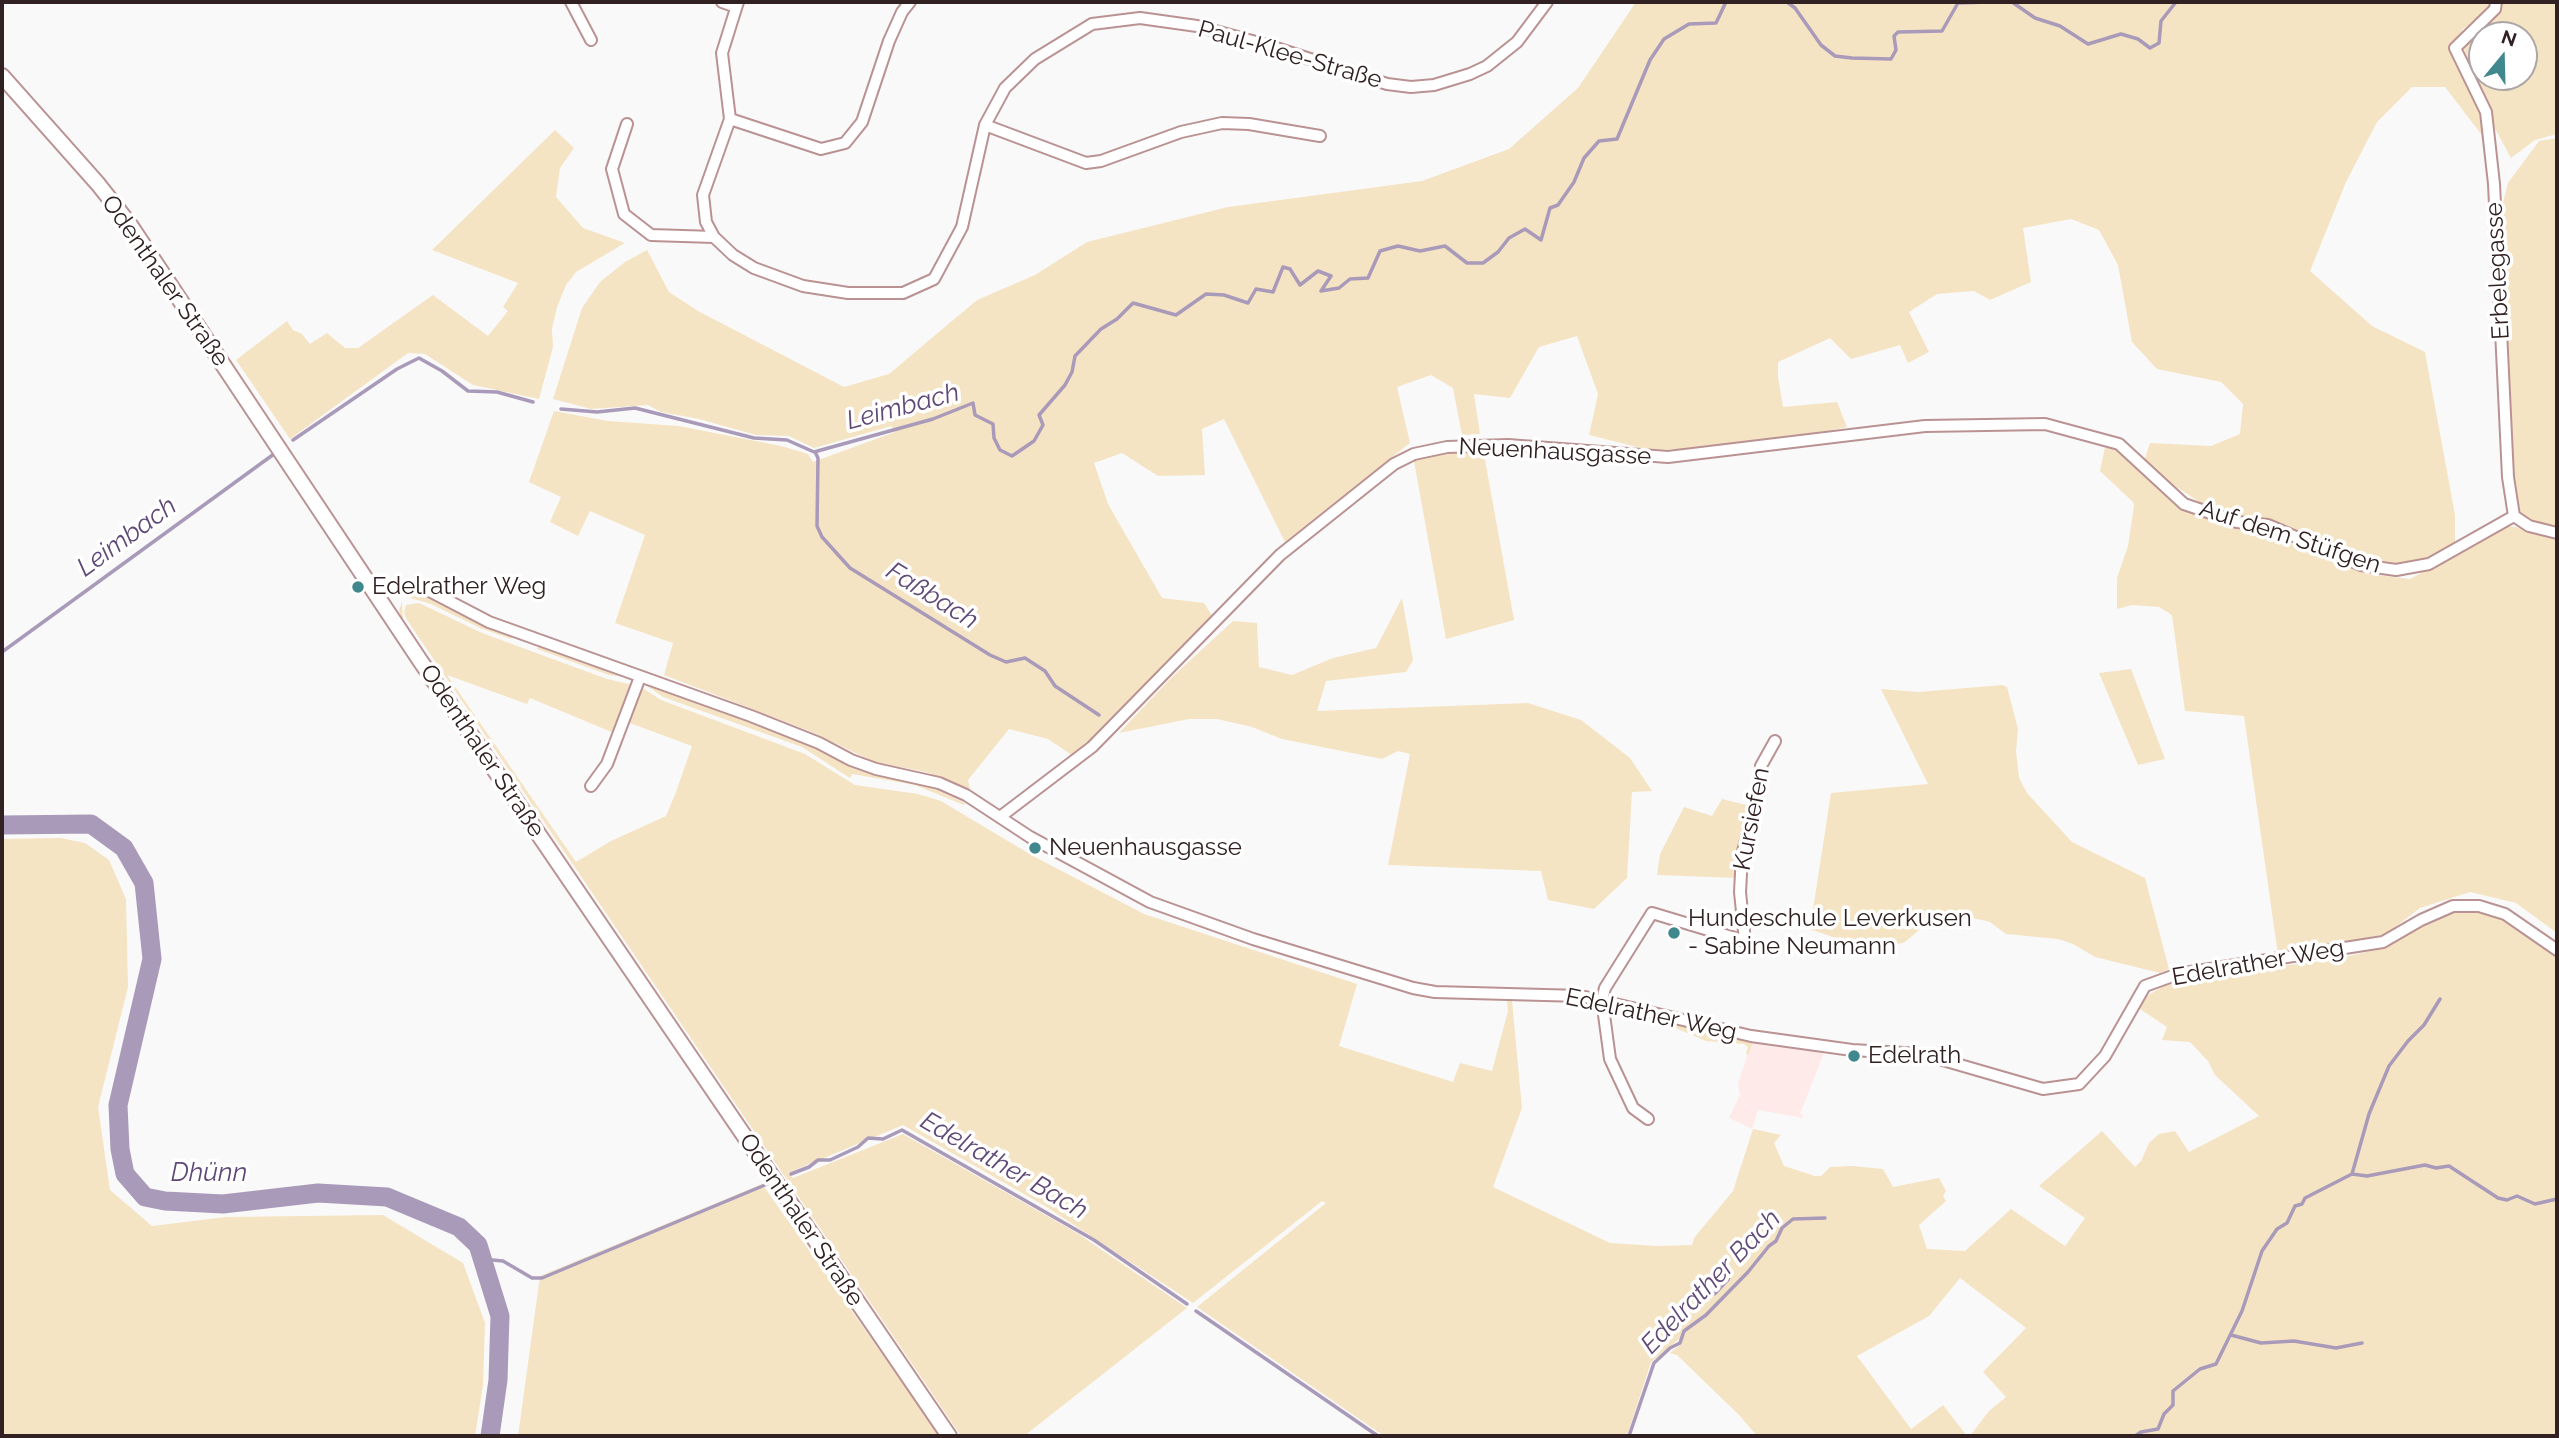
<!DOCTYPE html>
<html>
<head>
<meta charset="utf-8">
<style>
	body { margin:0 }
	#map { position:relative; width:2559px; height:1438px; overflow:hidden; background:#f9f9f9; font-family:Raleway,sans-serif }
	canvas { display:block }
	.frame { position:absolute; inset:0; border:4px solid #312122; pointer-events:none }
	.north { position:absolute; left:2468px; top:21px; width:70px; height:70px; box-sizing:border-box; background:#fff; border:2px solid #ada6a7; border-radius:50%; rotate:19deg; font-size:19px; font-weight:700; line-height:28px; text-align:center; color:#312122 }
	.north::after { content:''; display:block; margin:auto; width:24px; height:32px; background:#40878e; clip-path:polygon(50% 0,100% 100%,50% 72%,0 100%) }
</style>
</head>
<body>
<div id="map">
<canvas width="2559" height="1438"></canvas>
<div class="frame"></div>
<div class="north">N</div>
</div>
<script>
const context = document.querySelector('canvas').getContext('2d');
context.lineJoin = 'round';
function fill(path, color) { context.fillStyle = color; context.fill(path, 'evenodd'); }
const toPath = rows => new Path2D(rows.map(r => 'M' + r).join(''));
function strokePath(path, color, width, dash) { context.strokeStyle = color; context.lineWidth = width; context.lineCap = dash ? 'butt' : 'round'; context.setLineDash(dash || []); context.stroke(path); }
function write(font, color, halo, rows, align = 'center') {
  context.font = font + ' Raleway,sans-serif'; context.lineWidth = 7; context.setLineDash([]); context.textBaseline = 'middle'; context.strokeStyle = halo; context.fillStyle = color; for (const [text, x, y, turn = 0] of rows) {
    context.save(); context.translate(x, y); context.rotate((+turn || 0) * Math.PI / 180); context.textAlign = isNaN(turn) ? turn : align; if (halo) context.strokeText(text, 0, 0); context.fillText(text, 0, 0); context.restore();
  }
}
fill(toPath([
	[1752,1041,1825,1050,1800,1114,1803,1115,1803,1118,1758,1110,1752,1129,1729,1118,1740,1095,1738,1083]
]), '#ffeaea');
fill(toPath([
	[1636,2,2497,2,2462,30,2460,59,2487,131,2481,134,2445,87,2412,87,2377,122,2346,182,2310,271,2372,326,2425,352,2455,515,2455,543,2424,560,2385,565,2356,557,2288,526,2207,507,2163,478,2144,461,2150,443,2211,446,2240,434,2243,404,2221,382,2157,369,2132,342,2118,265,2099,230,2071,219,2023,228,2031,282,1990,300,1974,291,1937,294,1909,312,1929,352,1908,363,1900,345,1851,359,1830,338,1778,362,1778,377,1783,407,1837,402,1847,427,1783,440,1690,449,1649,450,1589,435,1598,394,1577,336,1539,347,1510,398,1474,394,1480,434,1462,435,1453,388,1431,375,1397,387,1410,443,1285,542,1224,419,1202,429,1205,475,1158,476,1122,453,1094,463,1108,504,1162,598,1204,603,1214,619,1109,720,1090,742,1073,756,1048,739,1009,729,968,780,970,789,926,772,874,762,812,732,664,675,673,643,615,623,645,535,590,511,578,536,550,522,561,497,529,482,554,411,608,421,679,426,781,446,808,454,813,462,895,432,891,426,814,448,789,436,756,435,699,419,661,412,648,405,591,409,553,399,582,308,600,282,625,262,647,250,669,292,698,311,844,387,889,374,977,300,1035,275,1087,242,1228,207,1422,181,1509,149,1578,88],
	[2499,2,2557,2,2557,134,2535,140,2511,158,2492,123,2464,57,2465,43],
	[2482,35,2524,35,2524,77,2482,77],
	[555,130,574,148,560,168,556,197,583,228,625,243,576,272,566,285,557,307,552,329,553,347,539,399,473,385,425,354,408,353,290,439,236,360,287,321,293,330,302,334,310,344,327,333,345,348,358,348,433,295,488,336,508,311,503,307,518,283,432,250],
	[2557,138,2557,531,2527,523,2514,500,2500,214,2508,183,2539,141],
	[2111,446,2180,504,2215,522,2277,535,2368,574,2410,579,2509,526,2557,534,2557,933,2516,903,2470,892,2420,908,2386,934,2278,955,2244,716,2185,711,2172,615,2159,607,2132,605,2117,609,2117,578,2128,546,2134,506,2133,502,2100,471,2105,447],
	[1483,449,1514,620,1446,639,1414,461,1431,454],
	[417,593,426,594,513,635,511,639,480,628,431,604,407,597],
	[1402,598,1413,660,1406,672,1326,681,1317,711,1528,703,1581,720,1630,758,1652,791,1632,792,1627,878,1594,909,1548,900,1541,871,1388,865,1410,754,1398,751,1382,759,1282,739,1252,727,1217,719,1189,719,1119,733,1172,677,1233,621,1257,623,1259,667,1292,675,1333,658,1376,648],
	[402,602,403,620,681,1030,402,622,399,610],
	[419,603,482,633,607,679,633,685,614,733,530,698,527,704,447,675,576,862,611,841,666,816,676,792,692,746,627,722,641,687,661,700,805,754,855,785,918,794,941,801,1033,856,1144,914,1357,984,1339,1046,1453,1082,1460,1063,1492,1071,1508,1011,1507,1001,1512,1001,1522,1108,1493,1187,1610,1243,1658,1246,1692,1245,1694,1238,1733,1191,1753,1129,1781,1135,1774,1143,1784,1166,1815,1176,1821,1176,1830,1167,1852,1166,1883,1169,1893,1187,1939,1178,1946,1191,1943,1196,1946,1201,1919,1225,1927,1249,1965,1251,2011,1209,2065,1246,2085,1218,2039,1186,2102,1131,2135,1167,2141,1161,2149,1143,2159,1134,2175,1131,2189,1152,2259,1116,2215,1075,2208,1061,2190,1042,2162,1040,2167,1027,2137,1007,2147,996,2167,984,2205,975,2331,960,2384,948,2450,911,2485,909,2534,933,2557,951,2557,1436,1970,1436,1989,1411,2006,1397,1983,1372,2026,1328,1960,1278,1929,1316,1857,1356,1911,1429,1943,1405,1967,1436,1757,1436,1739,1415,1677,1355,1670,1353,1682,1343,1679,1339,1651,1362,1627,1436,1384,1436,1197,1307,1326,1203,1322,1201,1193,1303,1045,1206,903,1125,788,1173,793,1178,903,1134,1077,1233,1187,1308,1024,1436,961,1436,407,620,404,613,406,605],
	[539,644,628,677,609,675,537,649],
	[2131,669,2165,759,2138,765,2099,673],
	[641,682,808,743,870,772,928,786,965,803,964,805,915,785,852,774,850,778,802,747,663,697],
	[2002,685,2007,687,2018,729,2016,751,2019,778,2027,793,2072,842,2145,878,2169,969,2160,973,2095,957,2073,944,2058,939,2006,934,1990,922,1960,915,1924,926,1905,942,1873,951,1810,929,1831,793,1928,784,1881,689,1918,692],
	[1722,799,1750,806,1737,878,1657,875,1660,854,1684,807,1712,816],
	[61,838,85,843,109,860,126,899,128,987,98,1107,110,1190,152,1226,226,1217,383,1215,463,1263,485,1323,483,1385,475,1436,2,1436,2,839],
	[1613,1007,1752,1041,1752,1044,1748,1055,1746,1054,1748,1047,1744,1044,1706,1041,1671,1026,1615,1012,1612,1014,1611,1020,1608,1020,1608,1012],
	[762,1184,940,1436,518,1436,540,1276]
]), '#f5e4c3');
fill(toPath([
	[1723,1271,1731,1274,1730,1280,1716,1295,1707,1298,1702,1293,1702,1286]
]), '#a99aba');
strokePath(toPath([
	[1787,2,1795,8,1821,45,1835,56,1852,58,1891,59,1896,50,1894,36,1898,32,1942,31,1958,3,1987,2],
	[2012,2,2035,18,2060,26,2088,44,2121,34,2138,39,2150,48,2159,43,2161,21,2176,2],
	[561,409,597,412,635,408,754,438,787,440,814,452,933,419,973,403,975,415,993,424,994,438,1000,450,1012,456,1034,441,1043,425,1039,415,1065,385,1072,372,1075,356,1101,329,1117,319,1133,303,1176,315,1206,294,1224,295,1248,303,1256,289,1273,292,1283,267,1290,269,1300,285,1318,271,1331,276,1321,291,1339,288,1350,279,1368,278,1380,251,1398,246,1420,251,1445,246,1467,263,1483,263,1498,252,1509,238,1525,229,1541,240,1550,208,1558,205,1574,182,1584,158,1599,141,1617,139,1650,60,1664,39,1689,24,1716,23,1726,2],
	[293,440,397,369,419,358,442,371,468,391,497,392,533,402],
	[815,452,818,458,817,526,822,537,850,568,990,655,1006,662,1025,658,1045,671,1055,686,1099,715],
	[2,652,274,454],
	[791,1174,809,1167,818,1160,830,1160,858,1147,868,1138,883,1139,902,1130,1094,1240,1187,1304],
	[2352,1174,2367,1176,2425,1165,2436,1168,2449,1166,2498,1198,2507,1200,2517,1196,2535,1204,2557,1199],
	[482,1259,503,1261,532,1278,542,1278,765,1185],
	[1196,1311,1378,1436],
	[2231,1335,2261,1343,2294,1341,2336,1348,2362,1343],
	[1629,1436,1654,1363,1670,1348,1680,1343,1684,1331,1706,1315,1748,1272,1769,1246,1776,1241,1782,1228,1793,1219,1825,1218],
	[2135,1436,2141,1432,2158,1429,2164,1414,2173,1405,2173,1391,2200,1369,2216,1364,2242,1311,2262,1251,2277,1229,2287,1223,2295,1206,2302,1204,2305,1198,2352,1174,2369,1114,2389,1066,2408,1041,2424,1025,2440,999]
]), '#a99aba', 3.5);
strokePath(toPath([
	[2,825,91,824,124,848,144,883,152,959,118,1105,120,1149,125,1174,145,1197,165,1201,223,1204,318,1193,387,1197,459,1227,478,1245,500,1316,498,1380,490,1436]
]), '#a99aba', 19);
const minor = toPath([
	[571,2,591,40],
	[722,2,736,7],
	[738,2,722,53,730,119,703,195,706,222,714,237,733,255,754,268,803,286,848,293,903,293,934,279,962,227,985,125,1005,88,1035,59,1092,24,1140,18,1197,26,1267,45,1387,84,1411,87,1434,85,1470,74,1487,66,1517,42,1547,2],
	[2496,2,2495,9,2455,48,2486,112,2494,184,2508,477,2514,516,2529,526,2557,533],
	[730,119,821,149,845,143,862,122,889,41,902,12,910,2],
	[627,124,612,169,624,214,651,235,714,237],
	[985,125,1086,163,1101,161,1181,132,1222,123,1249,124,1320,136],
	[375,592,393,586,420,586,489,622,751,716,819,743,851,760,876,769,939,783,966,795,1030,837,1150,902,1253,939,1413,988,1435,992,1581,996,1751,1036,1852,1050,1922,1054,2043,1089,2079,1084,2105,1056,2145,986,2178,974,2383,942,2421,920,2453,906,2479,906,2505,914,2557,950],
	[591,786,607,764,640,677],
	[1000,817,1092,747,1280,555,1394,464,1414,454,1447,447,1508,445,1668,457,1925,426,2045,424,2119,444,2184,504,2237,522,2268,525,2361,565,2396,570,2429,564,2514,516],
	[1648,1119,1633,1108,1610,1059,1602,1000,1605,988,1652,913,1745,941,1740,892,1742,855,1760,787,1761,766,1775,741]
]);
const secondary = toPath([
	[2,76,98,184,128,222,419,659,949,1436]
]);
strokePath(minor, '#ba9293', 14);
strokePath(secondary, '#ba9293', 18);
strokePath(minor, '#fff', 10);
strokePath(secondary, '#fff', 14);
for (const [x, y, r, color] of [
	[358,587,7,"#40878e"],
	[1035,848,7,"#40878e"],
	[1674,933,7,"#40878e"],
	[1854,1056,7,"#40878e"]
]) { const dot = new Path2D(); dot.arc(x, y, r, 0, 2 * Math.PI); context.fillStyle = color; context.fill(dot); strokePath(dot, '#fff', 2.5); }
write('24px', '#312122', '#fff', [
	["Paul-Klee-Straße",1290,55,16],
	["Erbelegasse",2498,271,-93],
	["Odenthaler Straße",165,281,55],
	["Neuenhausgasse",1555,452,3],
	["Auf dem Stüfgen",2290,537,18],
	["Odenthaler Straße",482,751,56],
	["Kursiefen",1752,819,-79],
	["Edelrather Weg",2258,963,-10],
	["Edelrather Weg",1651,1015,12],
	["Odenthaler Straße",801,1220,56]
]);
write('24px', '#312122', '#fff', [
	["Edelrather Weg",372,587],
	["Neuenhausgasse",1049,848],
	["Hundeschule Leverkusen",1688,919],
	["- Sabine Neumann",1688,947],
	["Edelrath",1868,1056]
], 'left');
write('italic 26px', '#604977', '#fff', [
	["Leimbach",903,407,-15],
	["Leimbach",127,537,-36],
	["Faßbach",932,596,32],
	["Edelrather Bach",1004,1166,30],
	["Dhünn",209,1173],
	["Edelrather Bach",1711,1282,-46]
]);
</script>
</body>
</html>
